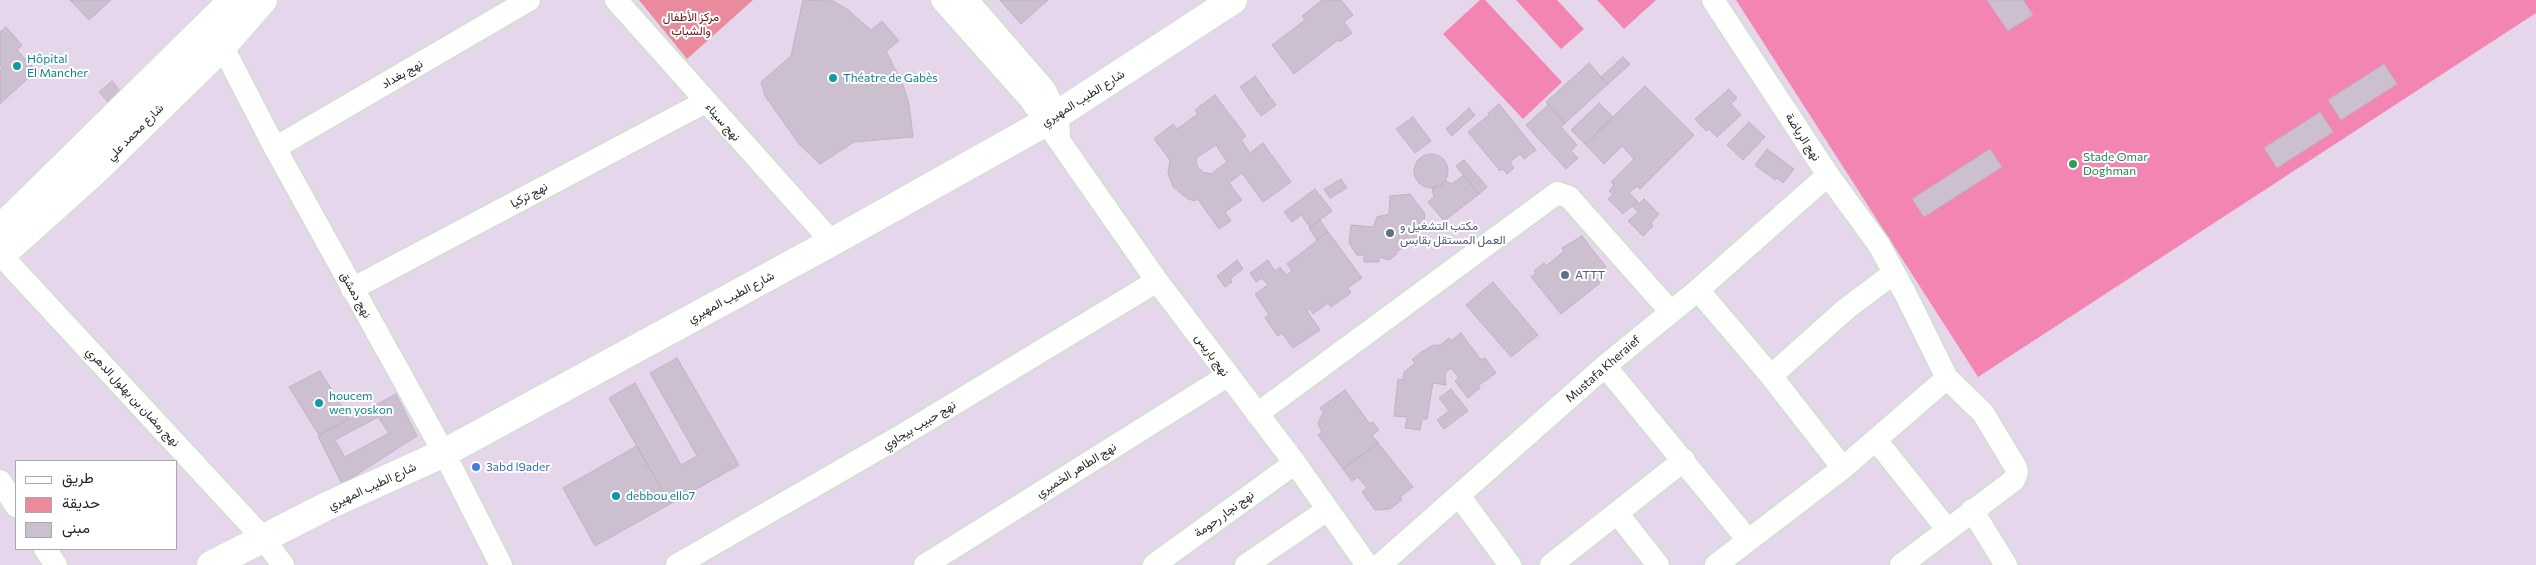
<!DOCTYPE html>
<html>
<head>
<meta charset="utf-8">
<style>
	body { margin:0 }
	#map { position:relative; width:2536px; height:565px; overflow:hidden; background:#e6d6ec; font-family:Commissioner,Vazirmatn,sans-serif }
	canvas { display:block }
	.legend { position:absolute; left:15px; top:460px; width:162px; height:90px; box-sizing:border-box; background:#fff; border:1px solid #a9a9a9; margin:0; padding:6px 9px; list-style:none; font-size:15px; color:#272727 }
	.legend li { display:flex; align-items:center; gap:10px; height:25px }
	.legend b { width:25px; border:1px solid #a9a9a9 }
</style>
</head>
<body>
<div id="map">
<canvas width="2536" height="565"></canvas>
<ul class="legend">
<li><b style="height:6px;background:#fff"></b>طريق</li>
<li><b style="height:14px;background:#e98b9c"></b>حديقة</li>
<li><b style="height:14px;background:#ccbfd0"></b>مبنى</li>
</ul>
</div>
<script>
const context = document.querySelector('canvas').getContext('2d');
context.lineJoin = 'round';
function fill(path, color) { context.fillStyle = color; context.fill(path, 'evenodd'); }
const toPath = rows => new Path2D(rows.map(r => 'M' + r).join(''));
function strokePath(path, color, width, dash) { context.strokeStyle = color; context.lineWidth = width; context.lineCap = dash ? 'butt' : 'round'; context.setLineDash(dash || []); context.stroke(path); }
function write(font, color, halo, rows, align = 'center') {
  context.font = font + ' Commissioner,Vazirmatn,sans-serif'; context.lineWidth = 4; context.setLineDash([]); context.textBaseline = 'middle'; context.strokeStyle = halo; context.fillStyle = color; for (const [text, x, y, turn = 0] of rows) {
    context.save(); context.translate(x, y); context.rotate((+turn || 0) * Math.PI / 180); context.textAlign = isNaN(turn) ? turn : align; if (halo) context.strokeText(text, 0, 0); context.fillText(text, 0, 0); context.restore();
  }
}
fill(toPath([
	[639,0,753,0,687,59]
]), '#e98b9c');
fill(toPath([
	[1480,0,1485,0,1562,82,1523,119,1443,34],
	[1516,0,1557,0,1584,29,1561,49],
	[1597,0,1656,0,1624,29],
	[1736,0,2536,0,2536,13,1978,377]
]), '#f285b2');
const building = toPath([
	[70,0,111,0,89,20,70,0],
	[803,0,833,1,847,9,871,30,882,21,899,41,886,51,903,85,909,104,913,137,854,142,820,164,799,144,765,96,761,82,791,56,803,0],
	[1000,0,1048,0,1021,24,1000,0],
	[1322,0,1341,0,1353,15,1344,22,1352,33,1340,42,1338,40,1294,74,1272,45,1305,20,1302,16,1322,0],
	[1987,0,2023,0,2033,15,2008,31,1987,0],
	[6,27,22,45,17,50,36,71,0,104,0,70,2,68,0,65,0,32,6,27],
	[1623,57,1630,64,1608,84,1601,77,1623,57],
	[1589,63,1608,84,1565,123,1546,102,1589,63],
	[2384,64,2397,84,2341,120,2328,100,2384,64],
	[1255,76,1276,105,1261,116,1240,87,1255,76],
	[112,81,121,92,109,103,99,92,112,81],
	[1645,86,1694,135,1640,189,1637,186,1629,193,1637,201,1623,214,1608,199,1613,194,1609,191,1614,185,1611,182,1634,159,1622,146,1604,164,1585,144,1645,86],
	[1729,89,1737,98,1731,104,1741,115,1717,137,1709,129,1706,131,1695,119,1729,89],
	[1215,95,1246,136,1241,140,1250,153,1263,143,1291,182,1263,202,1242,173,1229,183,1242,200,1225,212,1231,221,1219,229,1197,198,1195,201,1188,199,1173,187,1168,173,1170,160,1154,139,1173,124,1177,129,1198,114,1195,110,1215,95],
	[1216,145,1227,162,1211,174,1203,172,1197,166,1196,158,1216,145],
	[1599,103,1613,117,1585,144,1571,130,1599,103],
	[1499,104,1536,150,1524,159,1520,154,1510,162,1514,168,1507,174,1503,169,1500,171,1468,132,1489,115,1488,113,1499,104],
	[1548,105,1565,123,1561,127,1577,145,1571,151,1578,158,1566,169,1526,125,1548,105],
	[1469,108,1475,115,1452,136,1446,129,1469,108],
	[2320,112,2333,132,2277,168,2264,148,2320,112],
	[1413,117,1431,141,1415,153,1396,129,1413,117],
	[1749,122,1765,137,1743,160,1727,145,1749,122],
	[1767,149,1794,169,1783,183,1777,178,1775,180,1755,165,1767,149],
	[1990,149,2002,167,1924,217,1912,199,1990,149],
	'1414 171a17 17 0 1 1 34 0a17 17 0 1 1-34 0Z',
	[1464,160,1487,187,1479,194,1456,166,1464,160],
	[1464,175,1479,194,1444,221,1428,202,1434,197,1432,188,1442,185,1445,180,1451,184,1464,175],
	[1341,179,1347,188,1330,198,1324,189,1341,179],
	[1315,189,1332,211,1310,227,1301,215,1292,222,1284,212,1315,189],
	[1410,194,1425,214,1423,228,1417,227,1417,238,1395,253,1397,254,1389,260,1379,257,1379,262,1364,262,1364,255,1357,255,1349,243,1351,225,1373,227,1377,217,1389,214,1390,196,1410,194],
	[1644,199,1659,214,1651,223,1653,226,1643,236,1628,221,1638,212,1632,206,1637,201,1639,204,1644,199],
	[1320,220,1328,232,1317,240,1309,228,1320,220],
	[1328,232,1362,278,1348,288,1351,293,1331,307,1328,303,1313,314,1310,309,1307,311,1320,330,1293,348,1282,333,1278,336,1265,318,1269,315,1255,294,1268,285,1262,278,1256,282,1250,273,1268,260,1275,271,1280,267,1286,275,1292,271,1287,264,1328,232],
	[1582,236,1606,267,1595,276,1600,283,1561,314,1531,277,1536,273,1534,271,1544,263,1546,266,1564,251,1562,248,1582,236],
	[1237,260,1243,269,1230,279,1232,282,1225,287,1217,276,1237,260],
	[1493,282,1538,335,1511,357,1466,305,1493,282],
	[1461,333,1481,360,1485,358,1496,373,1478,386,1480,388,1468,398,1455,381,1459,378,1451,368,1445,373,1446,385,1433,383,1427,419,1422,419,1420,430,1405,428,1407,417,1394,416,1398,379,1403,380,1404,372,1415,363,1412,360,1421,352,1434,345,1440,345,1449,338,1451,341,1461,333],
	[677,358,739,465,670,504,609,398,635,383,681,465,697,456,650,373,677,358],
	[320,371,349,418,319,435,289,387,320,371],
	[1451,389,1468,411,1444,429,1437,420,1449,411,1439,398,1451,389],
	[1345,390,1370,424,1373,422,1379,430,1372,435,1378,443,1343,469,1318,435,1322,432,1318,424,1323,412,1320,408,1345,390],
	[396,394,417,436,342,484,318,436,396,394],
	[378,417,389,433,345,457,335,440,378,417],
	[1378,443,1413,487,1400,497,1402,500,1390,509,1375,510,1362,492,1367,488,1358,477,1352,481,1343,469,1378,443],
	[637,446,670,504,595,546,563,488,637,446]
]);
fill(building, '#ccbfd0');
strokePath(building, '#c2b0c7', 1);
const street = toPath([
	[616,0,832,242],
	[942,0,1030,99,1157,281,1295,463,1367,565],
	[967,0,1045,90,1057,115,1059,132],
	[1713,0,1828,175,1879,245,1905,293,1947,378,1983,413,2015,466,2017,472,2014,480,1901,565],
	[216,34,275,148,444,453,501,565],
	[275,148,529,0],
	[0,254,263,538,283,565],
	[352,289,705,102],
	[1698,290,1771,376,1843,468],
	[1605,366,1748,540],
	[1771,376,1846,309,1894,273],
	[1257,414,1557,193,1569,197,1671,312],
	[1876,440,1947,529],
	[0,481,16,506],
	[1460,497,1510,565],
	[1972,510,2006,565],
	[1617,513,1658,565],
	[45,549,56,565],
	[677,565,899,437,1157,281],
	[925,565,1227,376],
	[1154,565,1295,463],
	[1246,565,1327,510],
	[1380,565,1605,366,1698,290,1828,175],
	[1551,565,1684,460],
	[1716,565,1843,468,1947,378]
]);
const secondary = toPath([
	[0,229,233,0],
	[0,256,96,170,222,47,263,0],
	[211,565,327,506,444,453,832,242,1046,122,1233,0]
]);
strokePath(street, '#cce2cb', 25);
strokePath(secondary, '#cce2cb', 30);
strokePath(street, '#fff', 22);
strokePath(secondary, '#fff', 28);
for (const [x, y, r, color] of [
	[17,66,5,"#0f9aa8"],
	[833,78,5,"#0f9aa8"],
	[2073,164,5,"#2e9e5b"],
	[1390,233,5,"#5c6f8a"],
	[1565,275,5,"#5c6f8a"],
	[319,403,5,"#0f9aa8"],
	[476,467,5,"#3f7fe0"],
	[616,496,5,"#0f9aa8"]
]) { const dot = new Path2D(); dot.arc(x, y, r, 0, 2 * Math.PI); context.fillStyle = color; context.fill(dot); strokePath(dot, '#fff', 2); }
write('12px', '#691115', '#fff', [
	["مركز الأطفال",691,17],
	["والشباب",691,31]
]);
write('12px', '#0d838f', '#fff', [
	["Hôpital",27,59],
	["El Mancher",27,73],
	["Théatre de Gabès",843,78],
	["houcem",329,396],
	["wen yoskon",329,410],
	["debbou ello7",626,496]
], 'left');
write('12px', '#272727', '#fff', [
	["نهج بغداد",402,74,-30],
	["شارع الطيب المهيري",1083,98,-32],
	["نهج سيناء",723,122,49],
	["شارع محمد علي",135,132,-45],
	["نهج الرياضة",1803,137,57],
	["نهج تركيا",529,195,-28],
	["نهج دمشق",356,295,61],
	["شارع الطيب المهيري",731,297,-28],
	["نهج باريس",1212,355,54],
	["Mustafa Kheraief",1603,369,-41],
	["نهج رمضان بن بهلول الدهري",133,397,47],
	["نهج حبيب بيجاوي",919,425,-31],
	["نهج الطاهر الخميري",1076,470,-32],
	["شارع الطيب المهيري",372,486,-25],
	["نهج نجار رحومة",1224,514,-36]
]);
write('12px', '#27864d', '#fff', [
	["Stade Omar",2083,157],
	["Doghman",2083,171]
], 'left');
write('12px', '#4e5e75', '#fff', [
	["مكتب التشغيل و",1400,226],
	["العمل المستقل بقابس",1400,240],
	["ATTT",1575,275]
], 'left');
write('12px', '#366cbe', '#fff', [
	["3abd l9ader",486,467]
], 'left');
</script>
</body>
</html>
